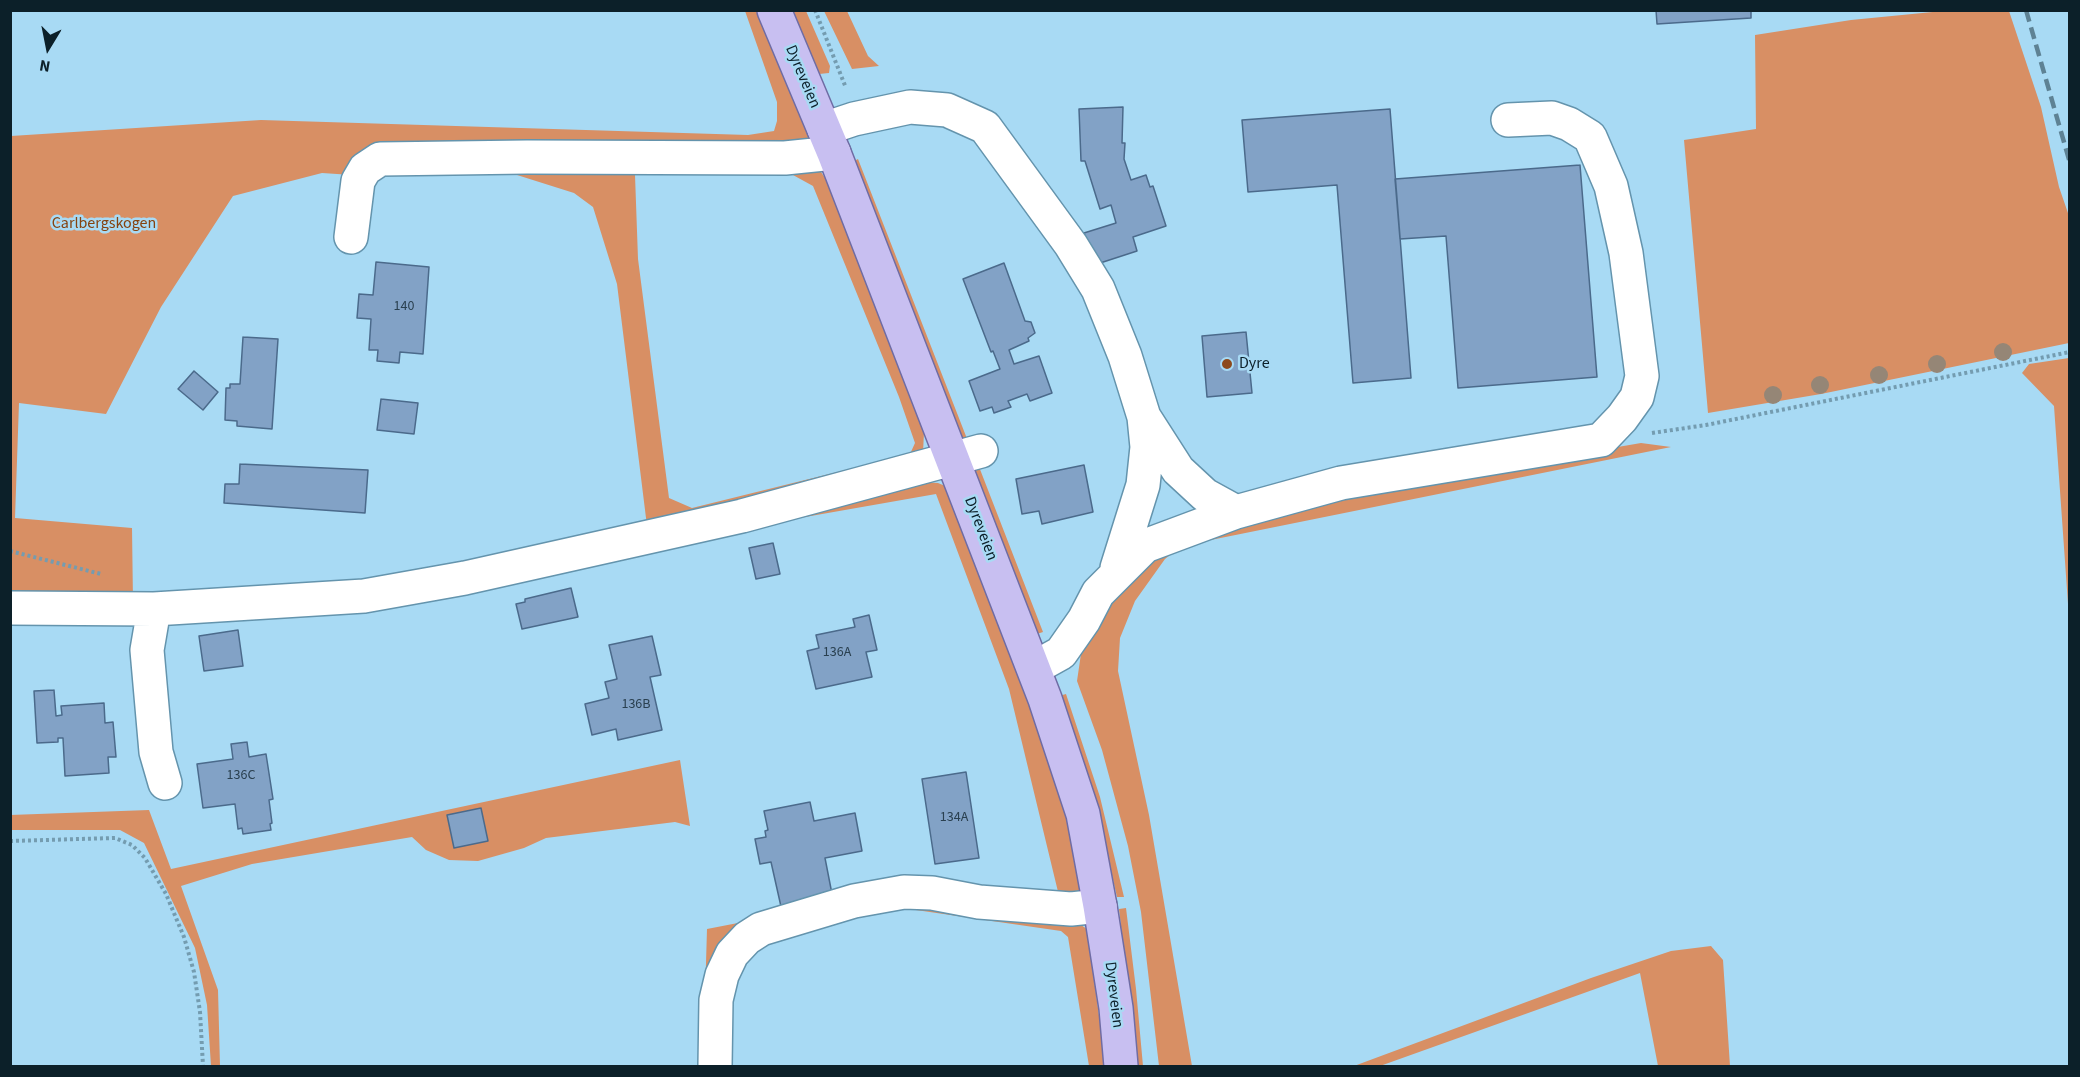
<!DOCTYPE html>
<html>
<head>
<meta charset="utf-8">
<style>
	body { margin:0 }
	#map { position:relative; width:2080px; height:1077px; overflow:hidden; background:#a8daf4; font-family:"Source Sans 3",sans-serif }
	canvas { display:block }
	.frame { position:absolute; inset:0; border:12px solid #0c2029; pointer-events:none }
	.north { position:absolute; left:18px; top:18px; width:60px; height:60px; -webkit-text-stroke:4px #a8daf4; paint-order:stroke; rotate:190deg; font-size:16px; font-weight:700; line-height:24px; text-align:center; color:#0c2029 }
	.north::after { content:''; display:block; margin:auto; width:21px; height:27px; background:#0c2029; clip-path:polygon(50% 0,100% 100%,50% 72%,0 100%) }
</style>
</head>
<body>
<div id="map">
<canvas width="2080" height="1077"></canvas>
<div class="frame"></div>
<div class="north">N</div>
</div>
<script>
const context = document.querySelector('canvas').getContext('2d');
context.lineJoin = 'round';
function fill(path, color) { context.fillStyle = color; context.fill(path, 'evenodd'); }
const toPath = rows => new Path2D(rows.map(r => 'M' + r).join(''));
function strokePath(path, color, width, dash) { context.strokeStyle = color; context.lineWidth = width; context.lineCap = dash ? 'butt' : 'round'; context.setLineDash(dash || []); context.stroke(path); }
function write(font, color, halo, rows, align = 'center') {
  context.font = font + ' "Source Sans 3",sans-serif'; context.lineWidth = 5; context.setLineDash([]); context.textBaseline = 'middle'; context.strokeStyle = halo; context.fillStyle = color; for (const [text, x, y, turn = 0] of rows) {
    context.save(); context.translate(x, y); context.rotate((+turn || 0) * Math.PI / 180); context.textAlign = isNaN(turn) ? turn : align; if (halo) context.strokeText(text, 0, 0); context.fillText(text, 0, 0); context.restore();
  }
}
fill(toPath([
	[1953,10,2009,11,2041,107,2059,187,2069,216,2069,343,1821,394,1708,413,1684,140,1756,129,1755,35,1851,20],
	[745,11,759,11,813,142,352,175,322,173,233,196,161,307,106,414,19,403,15,518,132,528,133,602,11,600,11,136,261,120,748,135,774,131,777,121,777,102],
	[793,11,806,11,830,66,829,73,819,74],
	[824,11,847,11,868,56,879,66,852,69],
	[858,159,971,449,966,451,852,162],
	[812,167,821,172,827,181,842,220,924,432,923,453,647,526,617,284,593,207,574,193,517,175,370,175],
	[635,175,793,175,813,186,899,397,915,443,910,454,692,508,669,498,638,259],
	[2069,358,2070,358,2069,618,2054,406,2022,373,2029,364],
	[1641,443,1671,447,1181,546,1165,559,1135,601,1120,638,1118,671,1149,815,1192,1066,1159,1066,1141,912,1128,846,1102,750,1077,681,1082,647,1122,584,1168,549,1339,495],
	[976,459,1043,632,1037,634,970,461],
	[923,482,938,483,950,488,1024,686,1069,825,1081,890,1074,898,1060,900,1009,689,936,494,788,520],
	[1066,694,1100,797,1124,897,1117,897,1096,805,1059,696],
	[680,760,690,826,675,822,546,838,524,848,478,861,449,860,426,850,412,837,252,864,181,886,218,990,220,1066,211,1066,207,1005,195,948,144,843,120,830,11,830,10,815,149,810,171,869],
	[885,904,1078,923,1087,929,1106,1066,1089,1066,1068,937,1061,931,909,909,868,912],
	[1126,908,1136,989,1143,1066,1137,1066,1119,909],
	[779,915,744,928,703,1066,707,929],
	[1711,946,1723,960,1730,1066,1658,1066,1640,973,1380,1066,1354,1066,1591,978,1671,951]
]), '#d88f64');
const building = toPath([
	[1656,10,1751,10,1751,18,1657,24,1656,10],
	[1123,107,1122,143,1125,143,1124,159,1131,180,1146,175,1150,187,1153,186,1166,226,1133,237,1137,251,1094,265,1084,233,1116,223,1111,205,1100,209,1085,161,1081,161,1079,109,1123,107],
	[1390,109,1411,378,1353,383,1337,185,1248,192,1242,120,1390,109],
	[1580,165,1597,377,1458,388,1446,236,1400,239,1395,179,1580,165],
	[376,262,429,267,423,354,400,352,399,363,377,361,378,350,369,350,371,319,357,318,359,294,373,295,376,262],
	[1004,263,1025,321,1031,322,1035,333,1028,338,1029,341,1009,350,1014,364,1039,356,1052,393,1030,401,1027,394,1008,401,1011,407,994,413,992,407,980,411,969,381,1000,369,993,351,991,352,963,279,1004,263],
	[1246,332,1252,393,1207,397,1202,336,1246,332],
	[243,337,278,339,272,429,237,426,237,421,225,420,226,388,230,388,230,384,240,384,243,337],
	[194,371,218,392,203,410,178,389,194,371],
	[381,399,418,403,414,434,377,430,381,399],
	[240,464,368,470,365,513,224,503,225,484,239,484,240,464],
	[1084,465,1093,512,1042,524,1039,511,1022,514,1016,479,1084,465],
	[773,543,780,574,756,579,749,548,773,543],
	[571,588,578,617,522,629,516,604,525,602,525,599,571,588],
	[869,615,877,650,866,652,872,677,816,689,807,651,819,648,816,635,855,627,853,619,869,615],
	[238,630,243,666,204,671,199,636,238,630],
	[652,636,661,675,650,677,662,730,618,740,616,729,592,735,585,704,609,698,605,682,617,679,609,645,652,636],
	[54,690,56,716,62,715,61,706,104,703,105,723,113,722,116,757,108,757,109,773,65,776,63,738,58,738,58,742,37,743,34,691,54,690],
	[247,742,249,757,266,754,273,799,269,800,272,823,270,824,271,830,243,834,242,828,238,829,235,804,203,808,197,764,233,759,231,744,247,742],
	[966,772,979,858,935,864,922,779,966,772],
	[810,802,814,821,855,813,862,851,825,858,832,894,782,911,771,862,760,864,755,839,766,837,765,831,768,830,764,811,810,802],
	[481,808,488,841,454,848,447,815,481,808]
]);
fill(building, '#82a2c6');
strokePath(building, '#4b6a8b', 1.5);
const minor = toPath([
	[824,129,854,119,910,107,947,110,985,127,1071,245,1098,289,1125,356,1144,417,1178,470,1205,495,1236,512],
	[351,237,358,181,365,169,380,159,527,157,785,158,834,153],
	[1117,568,1143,485,1147,447,1144,417],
	[10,608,154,609],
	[1034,668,1061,653,1084,620,1098,593,1145,546,1236,512,1341,483,1601,440,1622,418,1637,397,1642,376,1626,253,1611,186,1590,137,1569,124,1552,118,1508,120],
	[165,783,156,752,147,650,154,609,364,596,465,578,742,516,981,451],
	[715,1066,716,1000,722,975,732,954,747,938,761,929,854,901,904,892,932,893,979,902,1071,909,1100,906]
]);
const major = toPath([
	[774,10,834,153,1045,699,1083,814,1100,906,1116,1008,1121,1066]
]);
strokePath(minor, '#6494ad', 36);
strokePath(major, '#6f6ca4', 36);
strokePath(toPath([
	[815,10,846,88],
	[1652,433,1706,425,2070,352],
	[10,551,101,574],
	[10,841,115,838,132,845,145,858,166,894,184,937,194,972,200,1012,203,1066]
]), '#749cb0', 4, [3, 3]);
strokePath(minor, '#fff', 33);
strokePath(major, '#c8bff1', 33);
strokePath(toPath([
	[2026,10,2070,163]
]), '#5e8294', 4.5, [12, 6]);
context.fillStyle = '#958676';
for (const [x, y] of [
	[2003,352],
	[1937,364],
	[1879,375],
	[1820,385],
	[1773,395]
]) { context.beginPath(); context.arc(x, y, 9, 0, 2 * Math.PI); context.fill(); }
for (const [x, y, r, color] of [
	[1227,364,6,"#8d4a1c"]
]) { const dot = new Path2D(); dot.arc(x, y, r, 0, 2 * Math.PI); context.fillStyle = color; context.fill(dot); strokePath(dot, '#a8daf4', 2); }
write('14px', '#2a4050', null, [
	["140",404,307],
	["136A",837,653],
	["136B",636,705],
	["136C",241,776],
	["134A",954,818]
]);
write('16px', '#0c2029', '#a8daf4', [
	["Dyreveien",802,77,67],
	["Dyreveien",980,529,69],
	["Dyreveien",1113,995,83]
]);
write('16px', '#85420f', '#a8daf4', [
	["Carlbergskogen",104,224]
]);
write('16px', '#0c2029', '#a8daf4', [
	["Dyre",1239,364]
], 'left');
</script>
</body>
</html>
